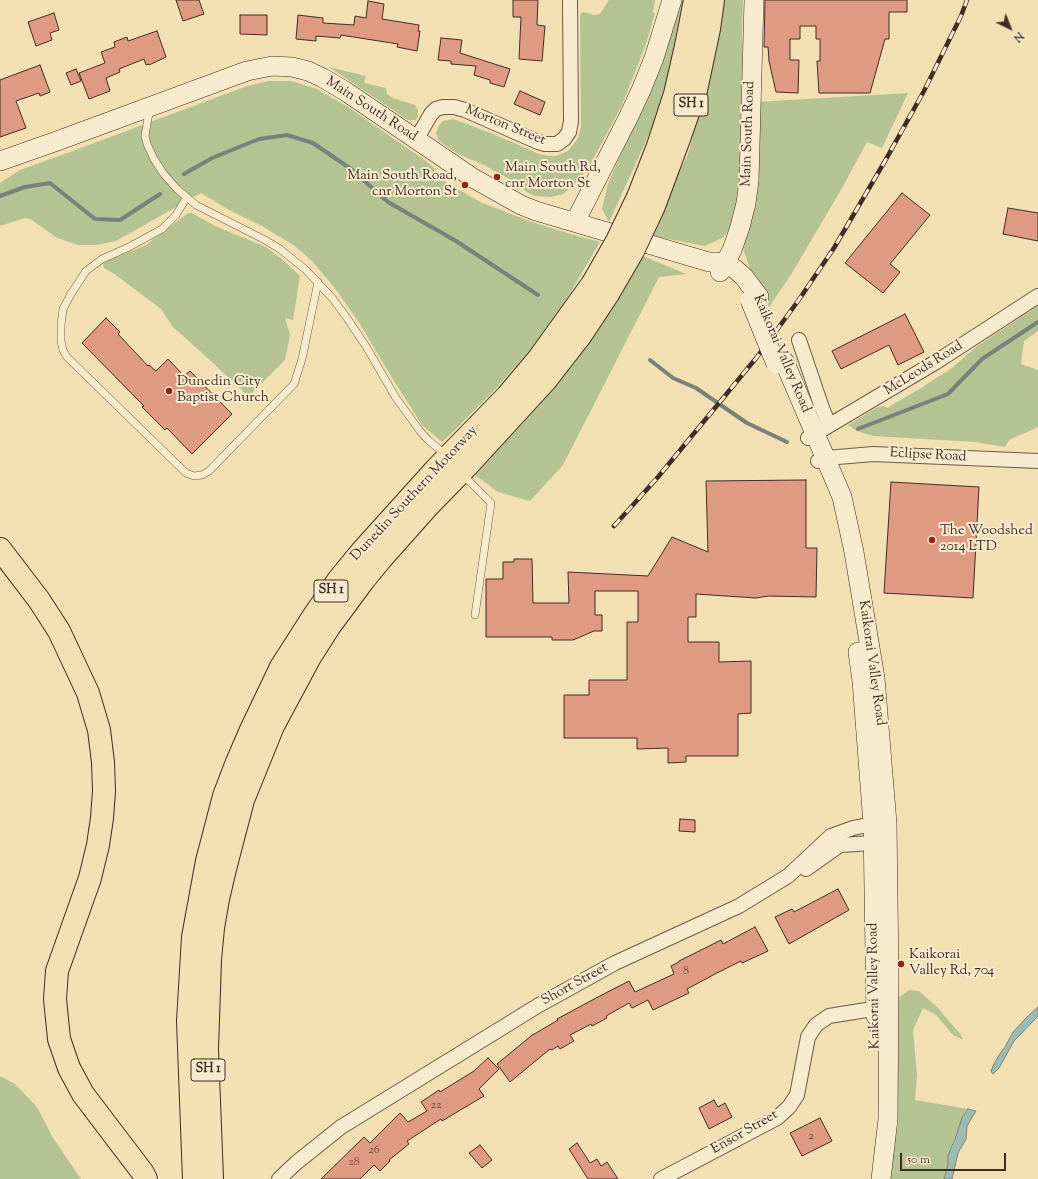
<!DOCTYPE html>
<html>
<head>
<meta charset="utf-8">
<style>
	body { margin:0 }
	#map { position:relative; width:1038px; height:1179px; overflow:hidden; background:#f2dfb2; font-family:"Sorts Mill Goudy",serif }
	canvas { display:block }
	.north { position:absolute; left:990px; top:8px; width:40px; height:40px; -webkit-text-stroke:3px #f7eacd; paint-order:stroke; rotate:137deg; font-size:11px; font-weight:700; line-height:16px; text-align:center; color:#412c25 }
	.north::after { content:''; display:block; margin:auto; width:14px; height:18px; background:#412c25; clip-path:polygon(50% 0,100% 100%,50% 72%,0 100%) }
	.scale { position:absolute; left:900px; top:1153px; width:106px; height:18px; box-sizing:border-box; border:2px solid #412c25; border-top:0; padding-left:5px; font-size:12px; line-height:14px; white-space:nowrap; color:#412c25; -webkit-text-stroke:3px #f7eacd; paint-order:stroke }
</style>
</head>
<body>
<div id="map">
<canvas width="1038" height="1179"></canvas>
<div class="north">N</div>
<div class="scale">50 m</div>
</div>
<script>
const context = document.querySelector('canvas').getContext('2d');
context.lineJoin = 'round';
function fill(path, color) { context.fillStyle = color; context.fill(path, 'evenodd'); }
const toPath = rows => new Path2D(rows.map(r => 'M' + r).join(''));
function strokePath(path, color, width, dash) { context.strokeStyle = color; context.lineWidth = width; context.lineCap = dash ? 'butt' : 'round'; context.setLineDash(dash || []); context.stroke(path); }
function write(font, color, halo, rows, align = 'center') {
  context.font = font + ' "Sorts Mill Goudy",serif'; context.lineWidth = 4; context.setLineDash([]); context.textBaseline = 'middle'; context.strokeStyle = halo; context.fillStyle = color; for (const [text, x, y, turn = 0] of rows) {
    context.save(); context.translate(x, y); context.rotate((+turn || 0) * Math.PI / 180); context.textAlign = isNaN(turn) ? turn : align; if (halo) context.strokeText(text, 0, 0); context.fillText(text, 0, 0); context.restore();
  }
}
fill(toPath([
	[609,0,655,0,653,12,655,13,646,44,622,105,589,167,574,185,563,194,551,197,536,196,530,194,509,179,484,165,458,154,439,141,436,133,439,125,443,121,453,119,491,133,539,154,549,156,556,156,568,151,578,138,581,127,580,16,581,13,584,12,594,15,600,14],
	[677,0,683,0,667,84,651,130,609,222,602,209,608,184,649,86],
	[723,0,743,0,742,25,744,129,735,221,724,237,705,246,648,235,688,154,712,68],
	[329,67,366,76,364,83,386,88,387,94,393,98,415,105,418,110,418,116,416,120,408,120],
	[269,81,291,81,317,89,348,107,426,161,434,168,446,182,480,202,532,222,567,233,600,242,569,295,533,346,500,384,452,433,442,442,422,425,391,376,360,324,337,291,313,262,295,246,262,226,229,210,201,193,116,241,97,245,78,245,57,238,32,220,25,218,0,226,0,183,20,170,70,152,247,86],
	[908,93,882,148,867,142,842,188,792,273,769,307,764,294,750,269,743,248,748,222,757,102],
	[188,213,192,213,215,226,266,247,283,260,300,276,293,320,285,318,290,335,285,360,248,397,240,388,200,351,173,327,161,309,113,273,104,268,103,264,107,261,146,245],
	[638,254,686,274,659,277,563,465,530,501,498,492,475,475,566,369],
	[1038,306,1038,331,1024,341,1021,364,1038,370,1038,427,1009,440,1005,447,975,442,873,436,857,431,848,425,878,407,884,406,887,408,921,388,952,368,976,347],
	[909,990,919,991,937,1007,961,1035,963,1040,953,1035,936,1015,923,1008,913,1030,917,1075,915,1100,968,1109,965,1112,948,1154,948,1165,944,1179,888,1179,898,1125,898,998],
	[0,1076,15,1084,37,1107,53,1138,81,1179,0,1179]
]), '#b4c391');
const water = toPath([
	[1038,1007,1038,1016,1014,1041,999,1068,993,1074,991,1071,994,1064,999,1055,1005,1047,1013,1032,1027,1017,1038,1007],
	[968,1109,976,1111,967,1126,966,1139,958,1153,952,1179,944,1179,948,1165,948,1155,955,1139,962,1118,968,1109]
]);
fill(water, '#9cbcb2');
strokePath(water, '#78827a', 1);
strokePath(toPath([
	[184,174,212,158,259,139,287,135,313,143,351,169,388,202,456,241,538,295],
	[0,196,25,187,50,183,95,219,120,220,160,194],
	[650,360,673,378,696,388,747,423,787,442],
	[858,429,948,394,982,359,1038,322]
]), '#78827a', 4);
const building = toPath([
	[176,0,199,0,204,14,183,21,176,0],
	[513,0,538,0,537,25,545,26,542,61,519,59,521,17,513,17,513,0],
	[765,0,907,0,907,12,889,12,889,39,885,39,870,93,819,93,817,61,820,61,820,39,816,39,816,26,800,26,800,39,790,39,790,60,799,60,798,93,776,92,769,61,768,47,764,47,765,0],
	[368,1,384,4,382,19,419,25,418,31,420,31,417,51,397,47,398,44,341,35,340,38,316,36,316,41,296,39,298,15,323,18,323,23,354,25,355,16,366,18,368,1],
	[54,13,59,30,50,33,52,40,36,46,28,22,54,13],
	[240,15,267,15,267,35,240,34,240,15],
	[157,31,166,57,149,65,149,64,146,65,144,59,119,69,120,72,106,78,110,91,89,99,79,73,105,63,101,52,115,47,114,42,127,37,128,41,157,31],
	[441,38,462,40,460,53,510,69,504,87,490,83,490,80,474,75,476,66,451,64,451,61,438,60,441,38],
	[40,65,50,92,40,96,39,93,16,101,26,128,0,137,0,80,40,65],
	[76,69,81,81,71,85,66,73,76,69],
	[520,91,545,102,540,115,514,104,520,91],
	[902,193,930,215,890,264,900,272,883,293,845,263,902,193],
	[1008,208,1038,213,1038,241,1003,234,1008,208],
	[905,314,924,352,898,365,889,345,841,369,832,351,905,314],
	[106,318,120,332,118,334,148,366,149,365,156,371,168,359,184,376,190,371,232,414,192,454,167,428,165,430,142,407,144,406,82,343,106,318],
	[806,480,806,548,817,548,816,597,768,596,756,598,696,594,696,617,688,617,688,642,719,642,719,662,751,661,751,713,738,714,738,756,686,756,686,762,668,763,668,748,637,749,637,738,564,738,564,695,589,695,589,680,627,680,627,622,638,622,638,591,595,591,595,615,602,615,602,631,594,631,573,640,552,640,552,637,486,637,486,579,503,579,503,562,514,562,514,559,532,559,533,603,569,603,568,572,648,576,672,537,708,552,706,481,806,480],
	[891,482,979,487,973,598,884,593,891,482],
	[680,819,695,820,695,832,679,831,680,819],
	[838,889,849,910,789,944,775,917,792,909,794,912,838,889],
	[755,927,768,951,742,963,741,961,715,974,687,989,689,993,653,1010,648,1000,632,1008,629,1003,606,1016,607,1018,592,1026,591,1024,570,1035,574,1041,560,1049,558,1046,552,1050,550,1049,510,1082,497,1064,531,1036,558,1020,557,1019,596,998,629,981,635,992,674,974,671,966,679,962,679,961,721,940,723,944,755,927],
	[488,1058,499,1069,479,1089,484,1096,442,1121,441,1119,407,1141,409,1144,389,1160,390,1161,380,1171,374,1165,360,1179,321,1179,364,1137,370,1143,400,1113,408,1122,427,1111,421,1102,439,1090,440,1092,474,1071,488,1058],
	[714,1100,718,1107,725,1103,732,1117,709,1129,699,1108,714,1100],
	[820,1118,832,1141,802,1156,790,1133,820,1118],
	[577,1143,590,1163,597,1159,601,1166,607,1162,618,1179,588,1179,569,1149,577,1143],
	[480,1145,492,1160,482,1168,469,1153,480,1145]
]);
fill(building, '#de9b81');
strokePath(building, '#412c25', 1);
const lane = toPath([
	[151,109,148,118,145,136,147,144,154,159,163,173,177,189,196,205,265,240,280,249,306,270,333,299,347,318,367,348,396,398,420,431,428,440,440,450],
	[187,197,176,215,162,229,129,247,102,259,86,271,71,294,63,309,61,325,61,341,63,350,67,357,186,473,194,476,202,475,209,471,294,384,302,359,318,282],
	[468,480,491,503,475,615]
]);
const street = toPath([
	[416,140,431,114,436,109,443,107,454,107,465,110,538,142,545,144,557,144,564,139,569,132,571,121,570,0],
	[799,340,822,408,829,425],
	[808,438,936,362,1038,296],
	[818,461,826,458,873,454,1038,461],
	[806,869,840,845,873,843],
	[279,1179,296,1163,341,1127,539,1005,615,963,739,906,788,876,831,836,853,828,873,824],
	[661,1179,777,1118,789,1107,797,1095,808,1037,816,1025,829,1016,885,1007]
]);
const secondary = toPath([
	[0,161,57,141,247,71,272,66,292,67,308,71,323,78,345,91,473,178,521,205,536,211,709,262,717,262,725,264,735,269,744,277,759,297],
	[575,222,629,116,642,88,654,58,672,0],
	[720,272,732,250,740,227,746,203,749,181,754,0],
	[784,361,842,497,854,552,875,678,887,823,889,975,888,1119,881,1179],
	[858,652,862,681,873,824,876,1016]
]);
const highway = toPath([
	[638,197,658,146,675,94,686,46,695,0],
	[654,206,679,139,696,90,709,29,713,0],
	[0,549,39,600,59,631,88,693,99,730,103,762,104,791,102,818,98,845,90,878,57,971,55,999,59,1039,69,1068,83,1094,143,1173,146,1179],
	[194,1179,188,1021,193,937,207,861,224,796,237,762,250,732,281,667,313,617,339,579,362,551,436,469,507,396,539,358,593,283],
	[212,1179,207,1049,210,960,213,928,218,899,225,869,243,800,273,726,310,657,329,627,363,581,381,559,429,505,468,465,546,380,581,335,608,294]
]);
strokePath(lane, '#6d5948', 8);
strokePath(street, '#6d5948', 16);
strokePath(secondary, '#412c25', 20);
strokePath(highway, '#412c25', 24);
strokePath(lane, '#f7eacd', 7);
strokePath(street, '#f7eacd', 14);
strokePath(secondary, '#f7eacd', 19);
strokePath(highway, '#f2dfb2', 22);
const rail = toPath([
	[614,526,658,477,757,357,798,301,834,248,885,161,924,91,961,16,967,0]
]);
strokePath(rail, '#412c25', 4.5);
strokePath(rail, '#f7eacd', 3, [9]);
const secondaryBridge = toPath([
	[750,300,776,364]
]);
const highwayBridge = toPath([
	[593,283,617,241,638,197],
	[608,294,633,251,654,206]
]);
strokePath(secondaryBridge, '#412c25', 20, []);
strokePath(highwayBridge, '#412c25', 24, []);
strokePath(secondaryBridge, '#f7eacd', 19);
strokePath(highwayBridge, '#f2dfb2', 22);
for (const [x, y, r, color] of [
	[497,177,4,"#8f2418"],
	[465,185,4,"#8f2418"],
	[169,391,4,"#8f2418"],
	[932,540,4,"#8f2418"],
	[901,964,4,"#8f2418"]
]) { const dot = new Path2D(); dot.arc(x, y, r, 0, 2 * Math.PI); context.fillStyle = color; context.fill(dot); strokePath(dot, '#f7eacd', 1.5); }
write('12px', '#68483c', null, [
	["8",686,972],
	["22",436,1106],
	["2",811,1137],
	["26",374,1151],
	["28",354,1163]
]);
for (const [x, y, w] of [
	[691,105,34],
	[331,591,34],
	[208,1070,34]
]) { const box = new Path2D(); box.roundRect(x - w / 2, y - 11, w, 22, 3); context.fillStyle = '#f7eacd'; context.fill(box); strokePath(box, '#412c25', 1); }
write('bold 13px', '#412c25', null, [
	["SH 1",691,105],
	["SH 1",331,591],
	["SH 1",208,1070]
]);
write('14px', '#412c25', '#f7eacd', [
	["Main South Road",371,110,33],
	["Morton Street",505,126,22],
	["Main South Road",749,134,-88],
	["Kaikorai Valley Road",781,354,67],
	["McLeods Road",924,369,-32],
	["Eclipse Road",928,456,3],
	["Dunedin Southern Motorway",415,494,-47],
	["Kaikorai Valley Road",871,663,82],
	["Short Street",575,985,-29],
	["Kaikorai Valley Road",875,986,-91],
	["Ensor Street",745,1133,-30]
]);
write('14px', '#412c25', '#f7eacd', [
	["Main South Rd,",505,169],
	["cnr Morton St",505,185],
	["Main South Road,",457,177,"right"],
	["cnr Morton St",457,193,"right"],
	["Dunedin City",177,383],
	["Baptist Church",177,399],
	["The Woodshed",940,532],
	["2014 LTD",940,548],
	["Kaikorai",909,956],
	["Valley Rd, 704",909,972]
], 'left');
</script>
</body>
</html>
